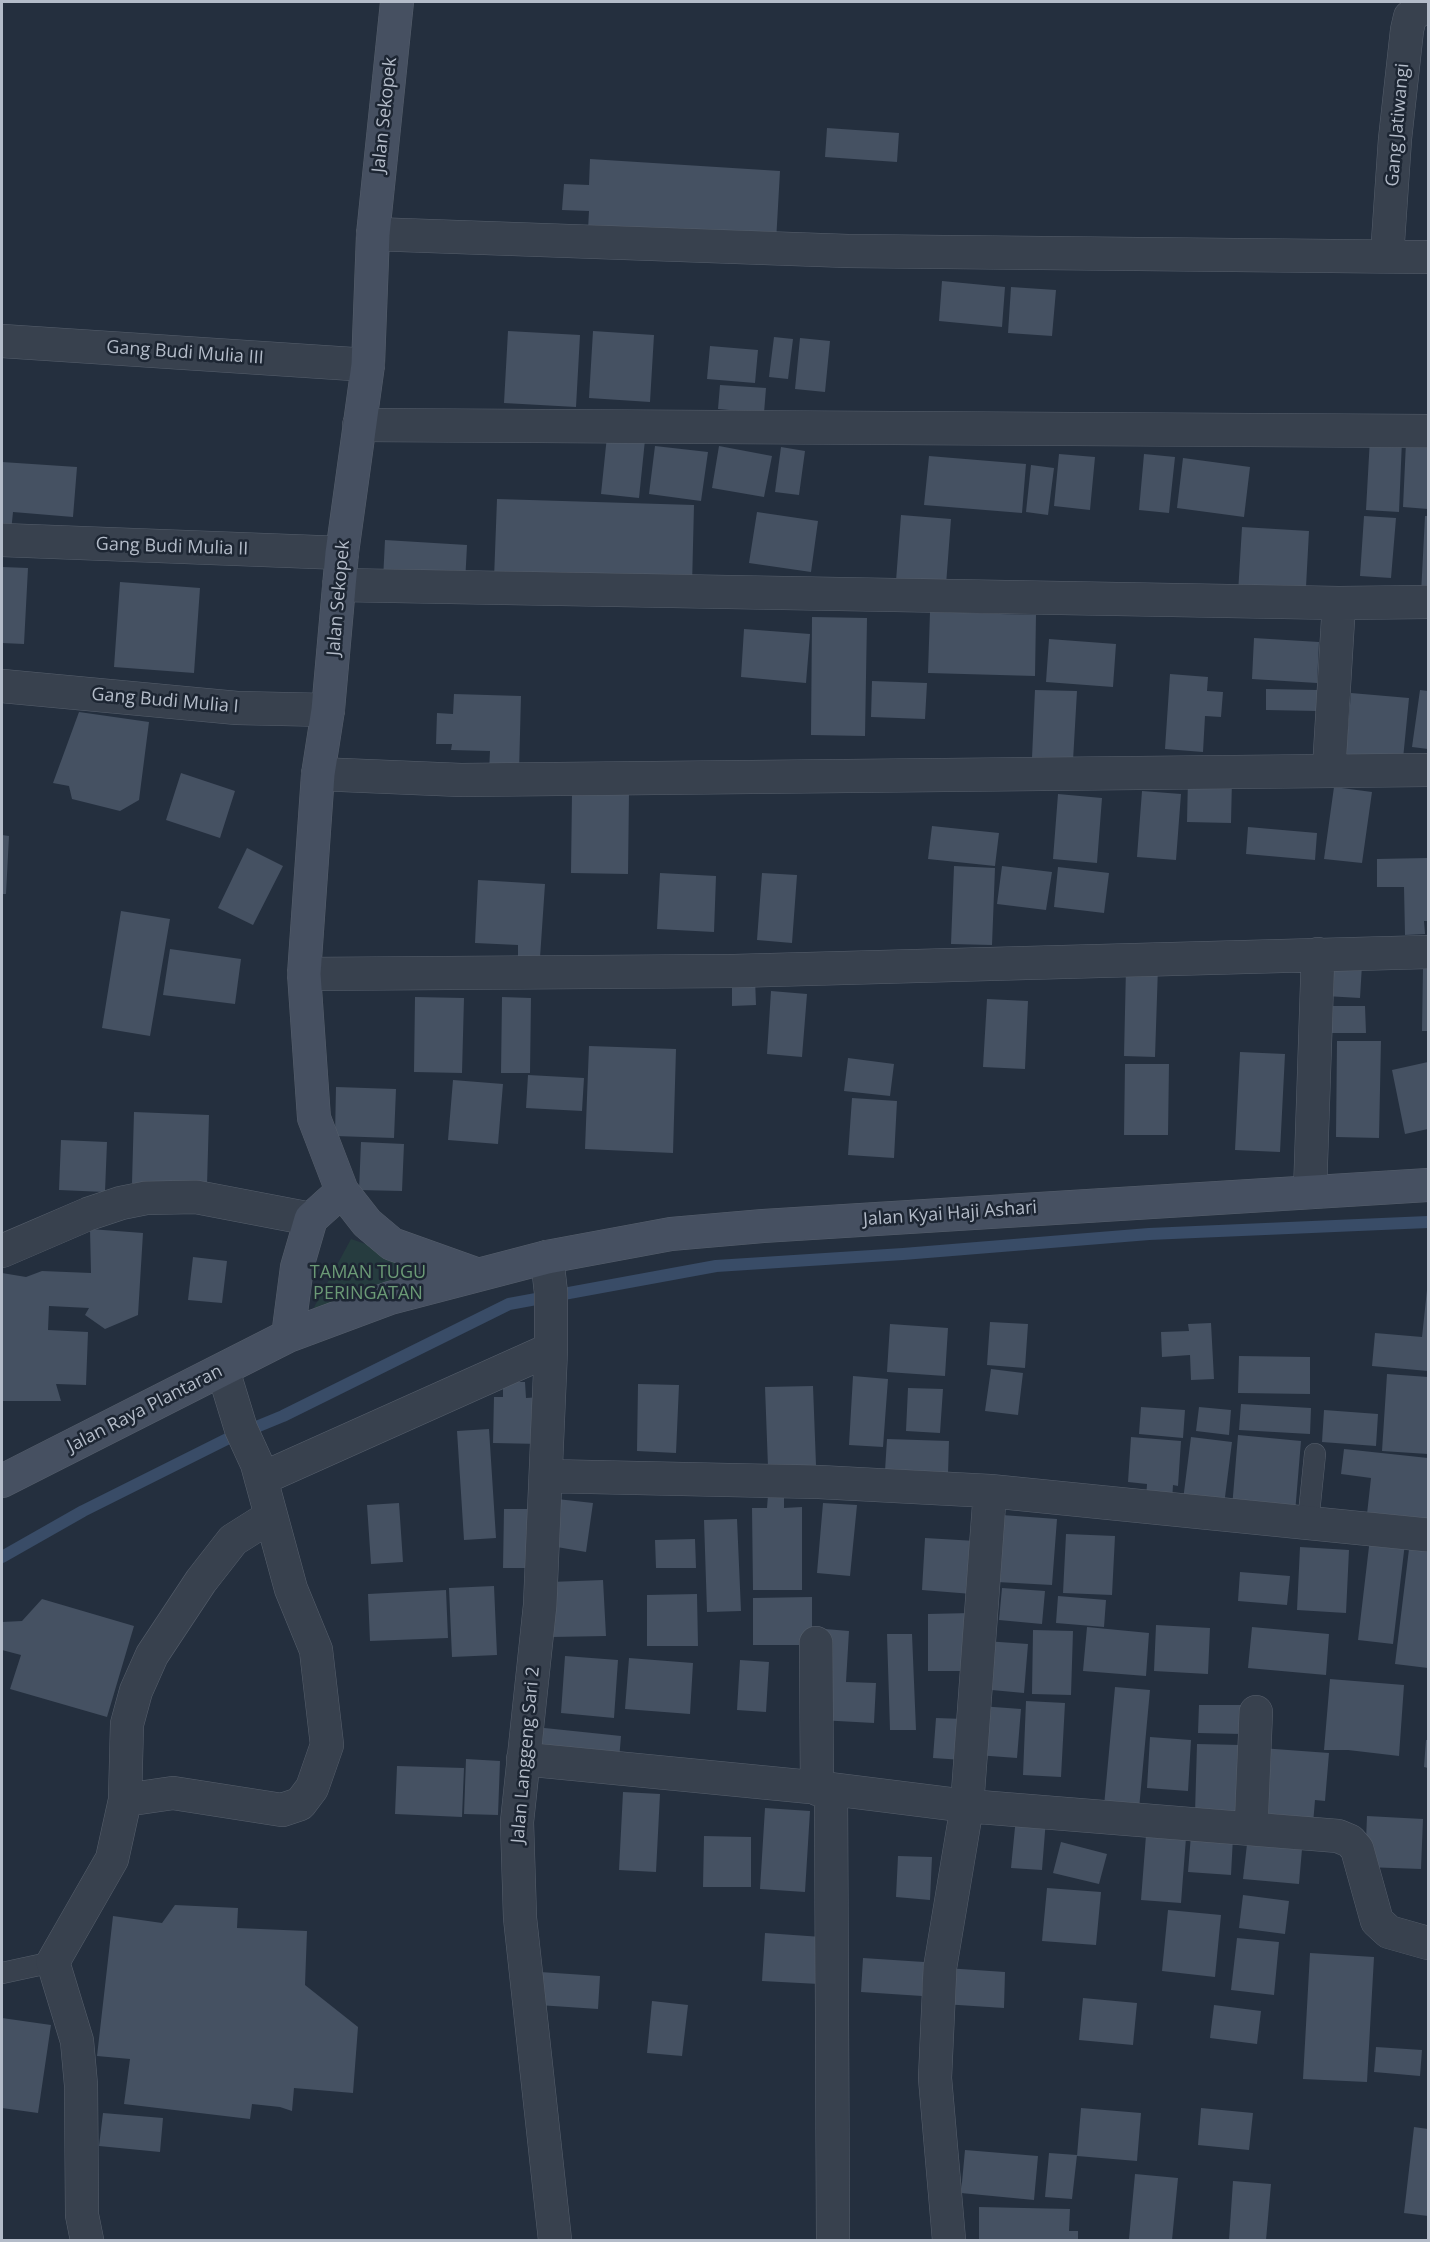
<!DOCTYPE html>
<html>
<head>
<meta charset="utf-8">
<style>
	body { margin:0 }
	#map { position:relative; width:1430px; height:2242px; overflow:hidden; background:#242f3e; font-family:"Open Sans",sans-serif }
	canvas { display:block }
	.frame { position:absolute; inset:0; border:3px solid #b4bcc9; pointer-events:none }
</style>
</head>
<body>
<div id="map">
<canvas width="1430" height="2242"></canvas>
<div class="frame"></div>
</div>
<script>
const context = document.querySelector('canvas').getContext('2d');
context.lineJoin = 'round';
function fill(path, color) { context.fillStyle = color; context.fill(path, 'evenodd'); }
const toPath = rows => new Path2D(rows.map(r => 'M' + r).join(''));
function strokePath(path, color, width, dash) { context.strokeStyle = color; context.lineWidth = width; context.lineCap = dash ? 'butt' : 'round'; context.setLineDash(dash || []); context.stroke(path); }
function write(font, color, halo, rows, align = 'center') {
  context.font = font + ' "Open Sans",sans-serif'; context.lineWidth = 5; context.setLineDash([]); context.textBaseline = 'middle'; context.strokeStyle = halo; context.fillStyle = color; for (const [text, x, y, turn = 0] of rows) {
    context.save(); context.translate(x, y); context.rotate((+turn || 0) * Math.PI / 180); context.textAlign = isNaN(turn) ? turn : align; if (halo) context.strokeText(text, 0, 0); context.fillText(text, 0, 0); context.restore();
  }
}
fill(toPath([
	[351,1239,433,1267,386,1318,306,1322]
]), '#263c3f');
strokePath(toPath([
	[2,1557,83,1511,227,1439,283,1416,509,1304,716,1266,903,1254,1149,1234,1428,1222]
]), '#394c67', 12);
fill(toPath([
	[827,128,899,133,897,162,825,157],
	[590,159,780,171,776,242,588,230,589,211,562,210,564,184,589,185],
	[942,281,1005,287,1002,327,939,321],
	[1011,287,1056,290,1052,336,1008,333],
	[508,331,580,335,576,407,504,403],
	[593,331,654,335,650,402,589,398],
	[774,337,793,339,788,379,769,377],
	[800,338,830,341,825,392,795,389],
	[710,346,758,350,755,383,707,379],
	[720,385,766,388,764,413,718,409],
	[607,436,645,440,639,498,601,494],
	[1370,438,1402,440,1399,512,1366,510],
	[1406,442,1428,444,1428,509,1403,507],
	[655,446,708,452,701,501,649,494],
	[719,446,772,456,764,497,712,488],
	[781,447,805,451,799,495,775,492],
	[1059,454,1095,457,1090,510,1054,506],
	[1144,454,1175,457,1169,513,1139,510],
	[929,456,1026,464,1022,513,924,505],
	[1183,458,1250,467,1244,517,1177,508],
	[2,462,77,467,73,517,13,512,11,532,2,531],
	[1031,465,1054,468,1048,515,1026,512],
	[497,499,694,505,692,586,494,579],
	[757,512,818,521,811,572,749,563],
	[901,515,951,519,946,585,896,581],
	[1364,516,1396,518,1391,578,1360,576],
	[1425,516,1428,516,1428,594,1421,594],
	[1242,527,1309,531,1306,587,1269,585,1268,595,1238,593],
	[385,540,467,545,465,584,383,580],
	[2,567,28,568,24,644,2,643],
	[120,582,200,588,194,673,114,667],
	[930,612,1036,615,1035,676,928,673],
	[812,617,867,618,865,736,811,735],
	[744,629,810,634,806,683,741,677],
	[1254,638,1319,642,1317,683,1252,679],
	[1049,639,1116,644,1113,687,1046,682],
	[1170,674,1208,677,1207,691,1223,692,1221,717,1205,716,1203,752,1165,749],
	[872,681,927,683,925,719,871,717],
	[1266,689,1318,690,1317,711,1266,710],
	[1035,690,1077,691,1073,761,1032,758],
	[1420,690,1428,691,1428,749,1412,747],
	[1351,693,1409,698,1403,759,1346,754],
	[454,694,521,696,519,772,489,772,490,751,451,750,452,744,436,744,437,713,453,714],
	[79,712,149,722,139,800,120,811,72,799,69,786,53,783],
	[181,773,235,791,220,838,166,820],
	[1188,778,1232,779,1231,823,1187,822],
	[1334,787,1372,792,1362,863,1324,859],
	[1142,791,1181,794,1176,860,1137,857],
	[572,792,629,793,628,874,571,873],
	[1058,794,1102,798,1097,863,1053,859],
	[932,826,999,833,995,866,928,859],
	[1248,827,1317,833,1315,860,1246,854],
	[2,835,9,836,6,894,2,894],
	[247,848,283,866,253,925,218,908],
	[1428,858,1428,921,1424,921,1425,934,1405,935,1404,887,1377,887,1377,859],
	[954,866,995,868,992,945,951,944],
	[1002,866,1052,872,1046,910,997,904],
	[1058,867,1109,873,1104,913,1054,907],
	[660,873,716,876,714,932,657,929],
	[762,873,797,875,792,943,757,940],
	[478,880,545,884,540,958,518,957,518,945,475,943],
	[121,911,170,919,150,1036,102,1028],
	[170,949,241,959,235,1004,163,995],
	[1326,963,1362,965,1360,998,1325,996],
	[1126,967,1158,967,1155,1057,1124,1056],
	[1423,967,1428,967,1428,1031,1422,1031],
	[732,978,755,978,756,1005,732,1006],
	[771,991,807,994,802,1057,767,1054],
	[415,997,464,998,462,1073,414,1072],
	[502,997,531,998,530,1073,501,1073],
	[987,999,1028,1001,1025,1069,983,1067],
	[1325,1006,1365,1006,1366,1033,1325,1033],
	[1337,1041,1381,1041,1379,1138,1336,1137],
	[589,1046,676,1049,673,1153,585,1149],
	[1240,1052,1285,1054,1280,1152,1235,1150],
	[848,1058,894,1064,890,1096,844,1091],
	[1428,1062,1428,1129,1405,1134,1392,1070],
	[1125,1064,1169,1064,1168,1135,1124,1135],
	[528,1075,584,1078,582,1111,526,1108],
	[453,1080,503,1084,498,1144,448,1140],
	[336,1087,396,1089,394,1138,335,1136],
	[852,1098,897,1101,894,1158,848,1155],
	[134,1112,209,1115,207,1186,132,1183],
	[61,1140,107,1142,105,1192,59,1190],
	[361,1142,404,1144,402,1191,359,1190],
	[90,1229,143,1233,138,1315,105,1329,85,1315,89,1308,49,1306,48,1330,88,1332,86,1385,56,1384,61,1401,2,1401,2,1273,26,1277,42,1271,91,1273],
	[193,1257,227,1261,222,1303,188,1300],
	[1427,1290,1428,1291,1428,1371,1372,1366,1375,1333,1422,1337],
	[990,1322,1028,1324,1025,1368,987,1365],
	[1211,1323,1214,1379,1191,1380,1190,1355,1162,1357,1161,1332,1189,1331,1188,1324],
	[890,1324,948,1328,945,1376,887,1372],
	[1239,1356,1310,1357,1310,1394,1238,1393],
	[991,1369,1023,1373,1018,1415,985,1411],
	[1387,1374,1428,1377,1428,1454,1382,1451],
	[853,1376,888,1379,883,1447,849,1445],
	[503,1382,525,1382,526,1398,541,1397,540,1444,493,1443,494,1397,503,1397],
	[638,1384,679,1385,676,1453,637,1451],
	[813,1386,816,1465,768,1467,765,1387],
	[908,1388,943,1389,940,1433,906,1431],
	[1241,1404,1311,1408,1310,1434,1239,1430],
	[1141,1407,1185,1410,1183,1438,1139,1434],
	[1199,1407,1231,1410,1229,1435,1196,1431],
	[1324,1410,1378,1414,1376,1446,1322,1442],
	[489,1429,496,1538,464,1540,457,1431],
	[1238,1435,1301,1441,1295,1513,1232,1508],
	[1131,1437,1181,1441,1178,1486,1173,1485,1172,1501,1146,1500,1147,1484,1128,1482],
	[1191,1437,1232,1442,1224,1505,1183,1500],
	[887,1439,949,1441,948,1474,885,1471],
	[1344,1449,1428,1458,1428,1527,1366,1523,1371,1478,1341,1474],
	[784,1494,784,1508,802,1507,802,1590,753,1590,752,1508,767,1508,768,1495],
	[557,1499,593,1503,586,1552,551,1546],
	[399,1503,403,1562,371,1564,367,1505],
	[823,1503,857,1505,850,1576,817,1573],
	[504,1509,530,1509,529,1568,503,1568],
	[1002,1515,1057,1519,1052,1585,997,1582],
	[737,1519,741,1611,707,1612,704,1520],
	[1066,1534,1115,1536,1112,1595,1063,1593],
	[925,1538,976,1541,972,1594,922,1590],
	[1370,1538,1405,1543,1393,1644,1358,1640],
	[695,1539,696,1568,656,1568,655,1540],
	[1410,1541,1428,1543,1428,1668,1395,1664],
	[1300,1547,1349,1550,1346,1613,1297,1610],
	[1240,1572,1290,1576,1287,1605,1238,1601],
	[603,1580,606,1636,552,1637,550,1582],
	[494,1586,497,1655,452,1657,449,1588],
	[1002,1588,1045,1591,1042,1624,999,1620],
	[446,1590,448,1638,370,1641,368,1594],
	[697,1594,698,1646,647,1646,647,1595],
	[1058,1596,1106,1600,1104,1627,1056,1623],
	[812,1597,812,1645,753,1645,753,1598],
	[42,1599,134,1626,107,1717,10,1689,21,1655,2,1650,2,1622,22,1621],
	[971,1613,972,1671,928,1671,928,1614],
	[1156,1625,1210,1628,1208,1674,1154,1671],
	[1087,1627,1149,1633,1146,1676,1083,1671],
	[1252,1627,1329,1634,1326,1675,1248,1668],
	[825,1629,849,1631,846,1682,876,1683,874,1723,819,1720],
	[1033,1630,1073,1631,1071,1695,1032,1694],
	[887,1634,912,1634,916,1730,890,1730],
	[985,1641,1028,1644,1024,1693,981,1689],
	[565,1656,618,1660,614,1718,561,1713],
	[629,1658,693,1663,690,1714,625,1709],
	[740,1660,769,1662,766,1712,737,1710],
	[1330,1679,1404,1685,1399,1756,1348,1750,1324,1750],
	[1115,1687,1150,1690,1139,1809,1104,1806],
	[1026,1701,1065,1703,1061,1777,1023,1775],
	[1199,1705,1242,1705,1242,1734,1198,1733],
	[980,1706,1021,1709,1017,1758,976,1755],
	[936,1718,964,1719,963,1760,933,1758],
	[535,1727,621,1736,619,1760,533,1750],
	[1150,1737,1191,1740,1188,1791,1147,1788],
	[1426,1740,1428,1740,1428,1768,1424,1767],
	[1197,1744,1240,1745,1238,1813,1195,1813],
	[1261,1748,1329,1753,1325,1801,1315,1800,1313,1824,1267,1820],
	[466,1759,500,1761,498,1815,464,1814],
	[397,1766,464,1768,462,1817,395,1814],
	[623,1792,660,1794,656,1872,619,1870],
	[765,1808,810,1811,805,1892,760,1889],
	[1367,1816,1423,1819,1421,1869,1365,1867],
	[1016,1817,1046,1819,1042,1870,1011,1868],
	[1146,1835,1186,1838,1181,1903,1141,1900],
	[1191,1835,1233,1837,1231,1875,1188,1872],
	[704,1836,751,1837,751,1887,703,1887],
	[1061,1842,1107,1854,1099,1884,1053,1873],
	[1247,1844,1302,1849,1299,1884,1243,1879],
	[898,1856,932,1857,930,1900,896,1897],
	[1047,1888,1101,1892,1096,1945,1042,1941],
	[1243,1895,1289,1901,1285,1934,1239,1928],
	[175,1905,238,1908,237,1928,307,1931,305,1985,358,2027,353,2093,294,2088,292,2111,280,2107,252,2104,250,2119,124,2104,130,2059,97,2056,113,1916,162,1923],
	[1168,1910,1221,1915,1215,1977,1162,1971],
	[765,1933,822,1937,819,1984,762,1981],
	[1237,1938,1279,1942,1274,1995,1231,1990],
	[1310,1953,1374,1957,1367,2082,1303,2079],
	[863,1958,924,1962,922,1996,861,1992],
	[946,1968,1005,1972,1004,2008,943,2004],
	[540,1972,600,1976,598,2009,538,2005],
	[1083,1998,1137,2003,1133,2045,1079,2040],
	[652,2001,688,2005,682,2056,647,2053],
	[1214,2005,1261,2011,1257,2044,1210,2038],
	[2,2018,51,2025,38,2113,2,2108],
	[1376,2047,1422,2050,1420,2076,1374,2072],
	[1081,2108,1141,2113,1137,2161,1077,2156],
	[1201,2108,1253,2113,1249,2150,1198,2145],
	[103,2113,163,2118,160,2152,99,2146],
	[1414,2127,1428,2129,1428,2216,1404,2213],
	[965,2150,1038,2156,1034,2200,961,2193],
	[1049,2153,1077,2155,1072,2199,1045,2197],
	[1135,2174,1178,2178,1172,2240,1129,2239],
	[1233,2181,1271,2184,1266,2240,1229,2240],
	[979,2207,1070,2209,1069,2231,1078,2231,1078,2240,979,2240]
]), '#455162');
const lane = toPath([
	[1308,1523,1315,1454],
	[2,1973,53,1962]
]);
const street = toPath([
	[373,234,848,251,1428,257],
	[1387,256,1395,139,1407,30,1410,17,1428,3],
	[2,341,368,365],
	[359,425,1428,431],
	[2,540,342,553],
	[339,585,1339,603],
	[2,686,237,708,328,710],
	[1329,769,1339,603,1428,602],
	[318,774,461,780,1428,770],
	[304,974,734,971,1428,952],
	[1310,1192,1318,954],
	[2,1251,88,1214,121,1203,146,1198,196,1197,311,1219],
	[547,1257,551,1293,551,1349,540,1605,517,1822,520,1918,555,2240],
	[546,1476,819,1482,990,1491,1428,1535],
	[261,1479,551,1349],
	[816,1643,817,1789],
	[523,1759,831,1789,967,1806,1338,1836,1350,1841,1357,1849,1377,1921,1389,1932,1428,1943],
	[831,1789,833,2240],
	[125,1800,127,1724,136,1691,152,1655,201,1581,233,1540,271,1516],
	[1251,1829,1256,1712],
	[87,2240,82,2215,81,2085,77,2041,53,1962,112,1859,125,1800,173,1793,282,1810,300,1804,312,1788,327,1745,316,1650,291,1589,257,1464,241,1429,223,1370],
	[949,2240,935,2078,940,1968,967,1806,990,1491]
]);
const secondary = toPath([
	[397,2,373,234,368,365,342,553,328,710,318,774,304,974,314,1118,342,1191,367,1223,392,1244,476,1274],
	[288,1336,297,1267,311,1219,342,1191],
	[2,1481,288,1336,390,1298,547,1257,671,1234,763,1226,1428,1185]
]);
strokePath(lane, '#565f6c', 22);
strokePath(street, '#565f6c', 34);
strokePath(secondary, '#565f6c', 34);
strokePath(lane, '#38414e', 21);
strokePath(street, '#38414e', 33);
strokePath(secondary, '#465061', 33);
write('18px', '#b4bcc9', '#1d2633', [
	["Jalan Sekopek",385,115,-84],
	["Gang Jatiwangi",1398,125,-85],
	["Gang Budi Mulia III",185,353,4],
	["Gang Budi Mulia II",172,547,2],
	["Jalan Sekopek",339,598,-85],
	["Gang Budi Mulia I",165,701,5],
	["Jalan Kyai Haji Ashari",950,1214,-4],
	["Jalan Raya Plantaran",145,1409,-27],
	["Jalan Langgeng Sari 2",526,1755,-85]
]);
write('18px', '#6b9a76', '#1d2633', [
	["TAMAN TUGU",368,1273],
	["PERINGATAN",368,1294]
]);
</script>
</body>
</html>
